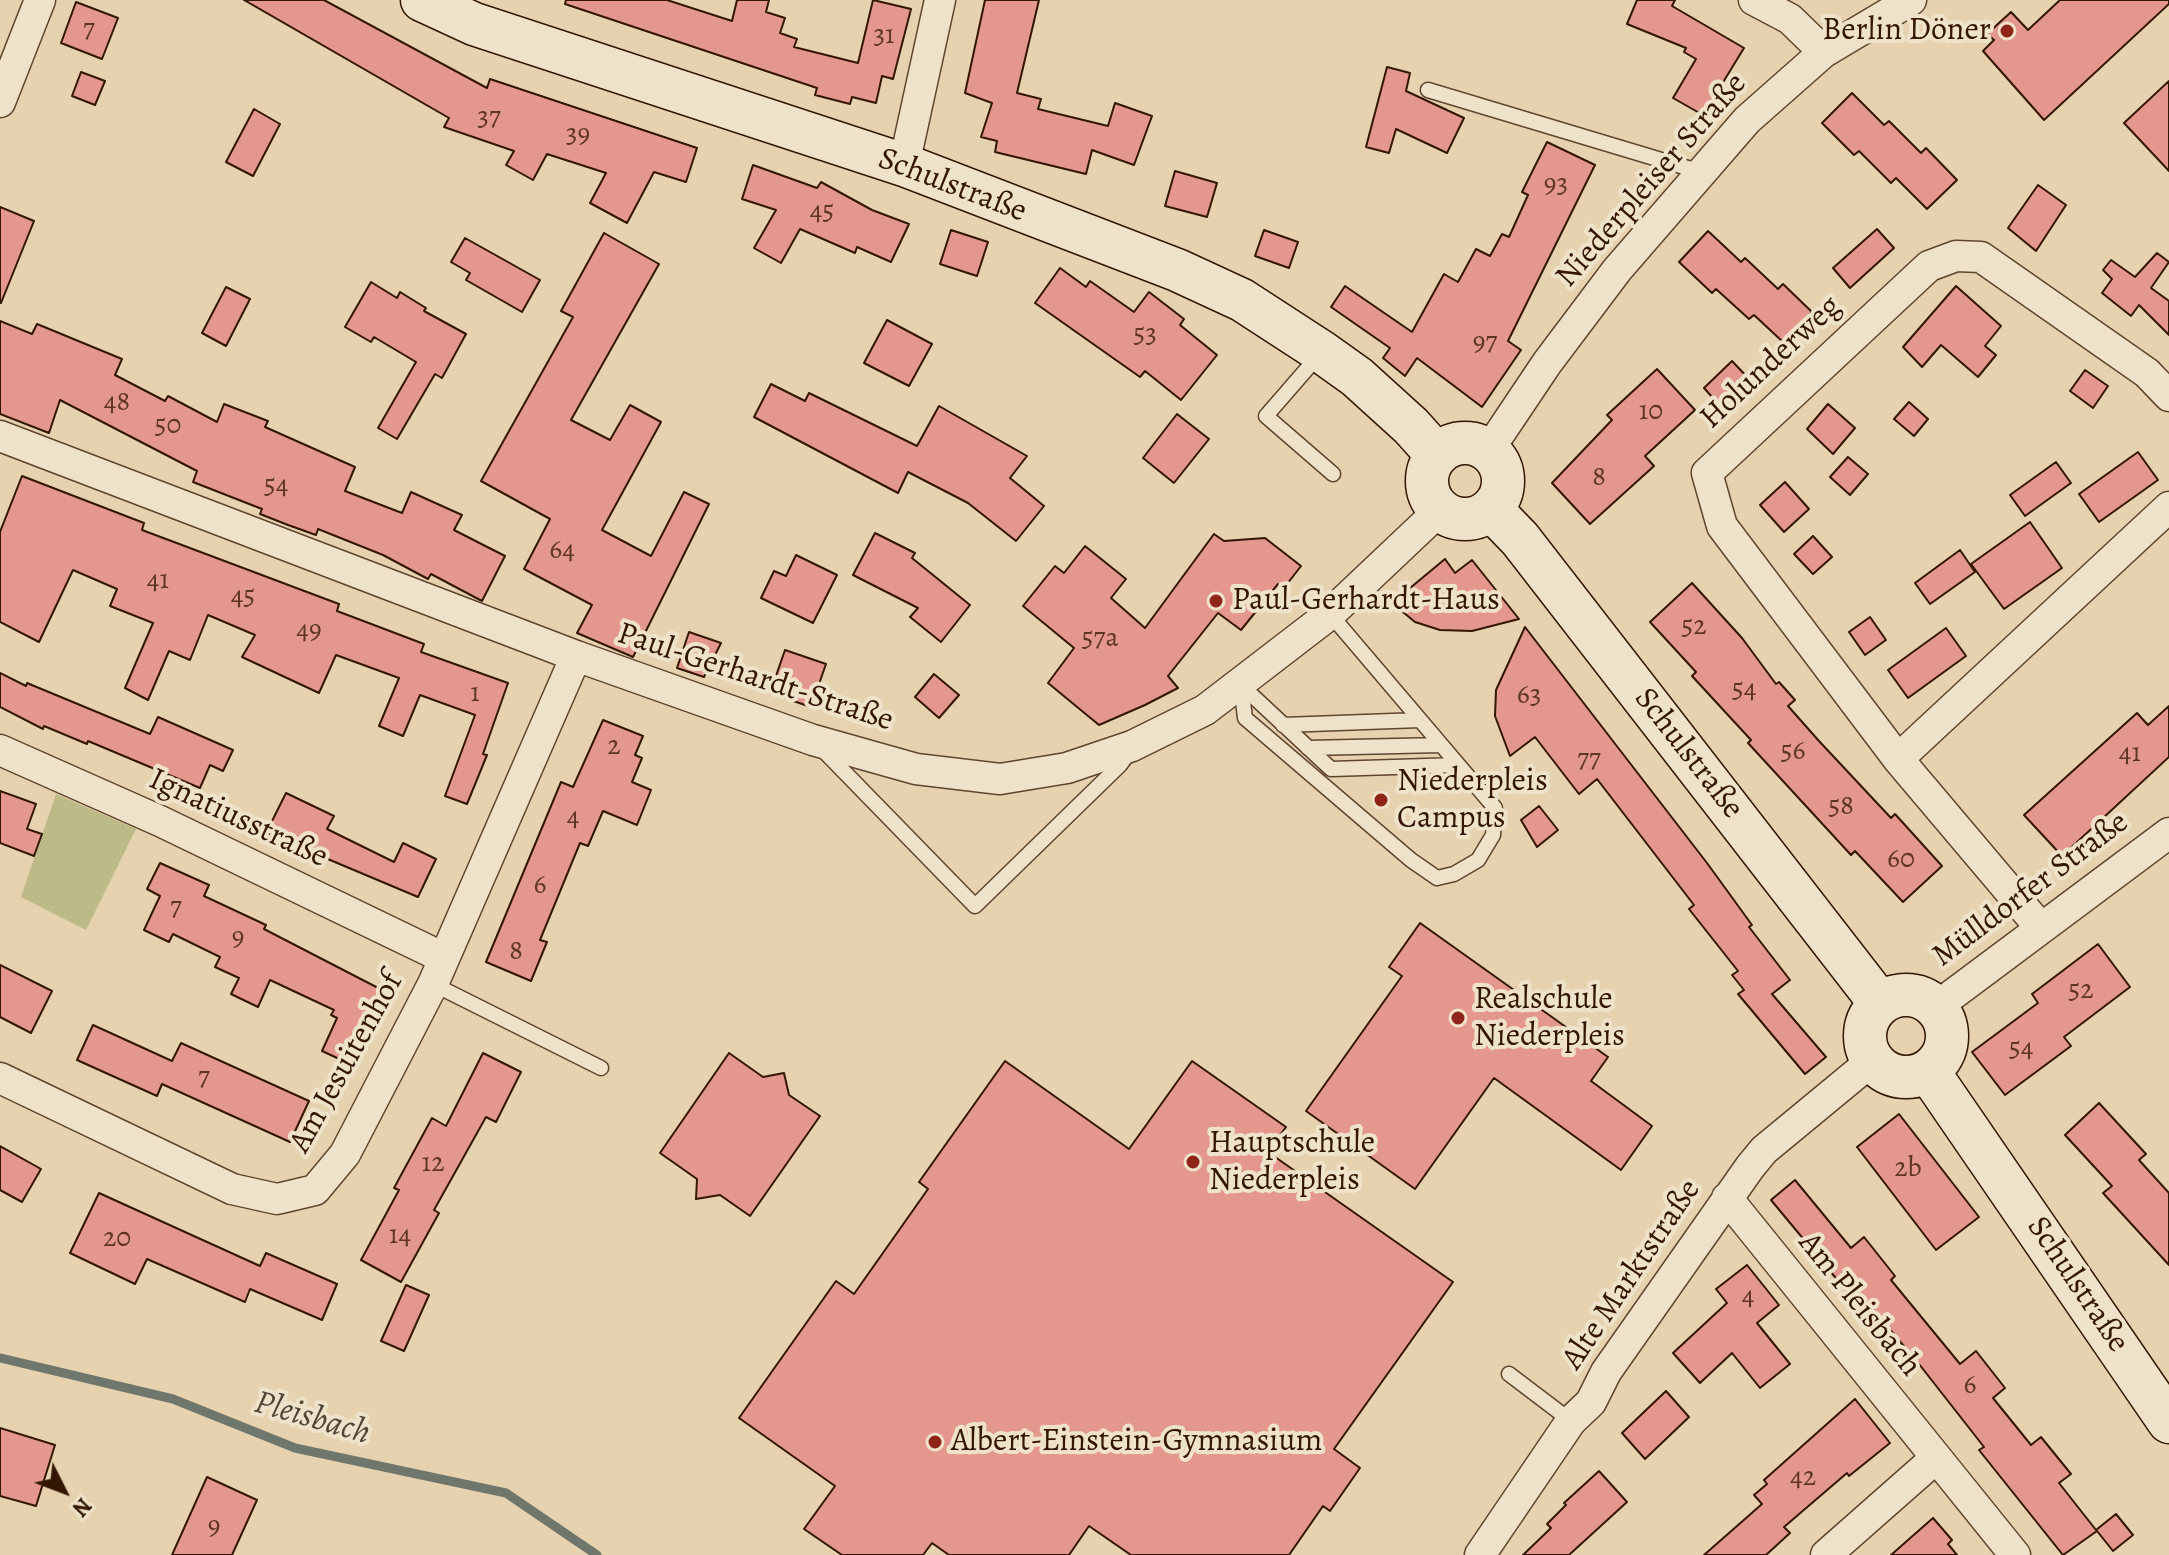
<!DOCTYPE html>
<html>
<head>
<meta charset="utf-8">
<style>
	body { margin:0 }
	#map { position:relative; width:2169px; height:1555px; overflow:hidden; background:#e6d2af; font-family:Alegreya,serif }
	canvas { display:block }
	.north { position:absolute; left:24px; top:1451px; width:80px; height:80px; -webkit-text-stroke:6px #efe2cb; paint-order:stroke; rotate:132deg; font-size:22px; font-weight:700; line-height:32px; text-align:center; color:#331603 }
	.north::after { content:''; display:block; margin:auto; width:28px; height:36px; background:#331603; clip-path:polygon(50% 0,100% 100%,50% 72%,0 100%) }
</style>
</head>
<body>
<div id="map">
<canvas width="2169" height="1555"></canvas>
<div class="north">N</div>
</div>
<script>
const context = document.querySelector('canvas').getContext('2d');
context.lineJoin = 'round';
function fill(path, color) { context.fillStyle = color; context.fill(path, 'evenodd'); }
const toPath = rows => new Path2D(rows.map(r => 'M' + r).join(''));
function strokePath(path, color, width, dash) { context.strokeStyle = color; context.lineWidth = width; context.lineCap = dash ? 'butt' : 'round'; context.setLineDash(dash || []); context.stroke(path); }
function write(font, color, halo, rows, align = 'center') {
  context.font = font + ' Alegreya,serif'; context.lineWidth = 8; context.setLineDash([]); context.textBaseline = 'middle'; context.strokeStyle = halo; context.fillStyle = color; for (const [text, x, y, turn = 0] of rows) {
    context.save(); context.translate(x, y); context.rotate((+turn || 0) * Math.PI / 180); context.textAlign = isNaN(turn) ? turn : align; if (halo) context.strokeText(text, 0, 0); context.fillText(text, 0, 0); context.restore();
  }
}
fill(toPath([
	[56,794,136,829,86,930,21,897]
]), '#bcba86');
strokePath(toPath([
	[0,1358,173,1399,295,1448,506,1493,597,1555]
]), '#6f766b', 9);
const building = toPath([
	[244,0,324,0,487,88,490,79,697,148,686,182,654,172,627,223,590,203,606,173,547,154,533,180,506,165,514,151,444,127,449,118,244,0],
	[566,0,667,0,732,21,737,0,769,0,766,12,785,18,780,33,797,39,794,47,858,63,873,0,911,9,893,79,882,76,876,103,852,97,850,104,815,95,817,88,565,4,566,0],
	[985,0,1039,0,1017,93,1041,99,1038,109,1108,126,1115,103,1152,116,1134,165,1092,150,1086,174,995,152,997,141,981,137,992,103,965,93,985,0],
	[1637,0,1675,0,1672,6,1744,48,1703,115,1673,98,1696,59,1684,52,1686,48,1627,24,1637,0],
	[2060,0,2169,0,2169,4,2044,120,1983,51,1994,40,1987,34,2011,12,2028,30,2060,0],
	[76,2,118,18,102,59,61,43,76,2],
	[1387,67,1410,73,1406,91,1464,118,1447,153,1396,129,1389,153,1366,147,1387,67],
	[81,72,105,81,95,105,72,96,81,72],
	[2169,81,2169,171,2124,123,2169,81],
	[1852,93,1884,125,1889,121,1921,153,1926,148,1957,180,1927,209,1896,178,1891,183,1859,151,1854,155,1822,123,1852,93],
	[254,109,280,124,253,176,226,162,254,109],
	[1547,142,1595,165,1508,341,1521,350,1482,407,1417,358,1405,376,1383,358,1390,348,1331,307,1345,286,1412,332,1444,274,1458,282,1476,249,1490,256,1502,234,1509,237,1528,195,1522,192,1547,142],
	[753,165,817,188,821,182,872,210,909,224,891,262,857,247,855,253,800,229,781,263,754,248,776,210,742,199,753,165],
	[1175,171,1217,183,1207,217,1165,206,1175,171],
	[2038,185,2066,205,2036,251,2008,228,2038,185],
	[0,207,34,221,1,303,0,303,0,207],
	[1877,229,1894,248,1850,288,1833,268,1877,229],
	[951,230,988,242,977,276,940,264,951,230],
	[1264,230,1298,242,1289,268,1255,256,1264,230],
	[1708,231,1741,262,1745,258,1778,289,1783,284,1812,312,1783,342,1754,315,1749,319,1716,289,1712,293,1679,262,1708,231],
	[604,233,659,264,571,420,610,440,630,405,661,422,602,530,651,556,684,492,709,504,633,657,577,633,592,605,524,569,550,519,481,481,573,317,561,311,604,233],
	[465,238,540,280,522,312,466,280,470,273,451,262,465,238],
	[2157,253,2169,262,2151,288,2169,301,2169,335,2139,305,2131,316,2102,293,2112,279,2103,270,2111,260,2135,277,2157,253],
	[1060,268,1086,287,1090,281,1134,312,1149,292,1184,319,1180,325,1217,355,1181,400,1145,371,1140,377,1035,303,1060,268],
	[371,282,397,298,400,292,426,308,424,311,466,334,442,378,435,374,397,439,378,428,416,362,374,337,371,342,345,327,371,282],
	[1956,286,2001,326,1985,346,1996,355,1978,377,1941,345,1922,367,1903,347,1956,286],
	[226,287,250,299,226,346,202,333,226,287],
	[887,320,932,344,909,386,864,363,887,320],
	[0,321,32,334,37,324,122,359,115,375,165,401,168,396,217,422,224,404,268,421,265,427,355,467,345,491,402,513,411,492,462,515,454,530,505,556,482,601,431,574,428,579,383,555,318,529,316,535,288,525,260,514,262,509,193,482,197,471,60,400,49,433,0,414,0,321],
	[1732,361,1749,379,1721,407,1704,388,1732,361],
	[1657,369,1695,410,1645,456,1654,466,1590,524,1552,483,1612,420,1607,415,1657,369],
	[2085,370,2108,386,2093,408,2070,391,2085,370],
	[771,384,805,401,809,393,917,446,939,406,1027,456,1010,478,1044,506,1016,541,968,503,908,472,898,493,754,417,771,384],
	[1909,402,1928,419,1914,436,1894,419,1909,402],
	[1828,404,1855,428,1833,454,1807,429,1828,404],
	[1177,414,1209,439,1174,483,1143,458,1177,414],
	[2138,452,2158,480,2099,522,2079,494,2138,452],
	[1848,457,1868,474,1850,495,1830,477,1848,457],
	[2056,462,2071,483,2025,516,2010,495,2056,462],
	[22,476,144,523,142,530,339,604,337,611,424,644,421,652,508,683,483,754,487,755,467,804,445,796,475,715,420,695,403,736,379,726,399,678,336,655,319,693,242,657,255,635,208,615,190,660,169,651,148,700,125,688,153,623,110,606,117,589,73,570,39,642,0,622,0,532,22,476],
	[1785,482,1809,509,1784,532,1760,505,1785,482],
	[2030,522,2062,568,2004,609,1971,564,2030,522],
	[875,533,915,553,912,558,970,605,941,642,910,617,918,608,853,575,875,533],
	[1214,534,1224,541,1265,538,1301,566,1284,588,1278,584,1241,630,1218,613,1168,676,1178,688,1145,705,1099,725,1048,683,1074,648,1023,606,1055,566,1064,573,1085,546,1126,579,1111,598,1145,628,1214,534],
	[1813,536,1832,557,1813,574,1794,554,1813,536],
	[1960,550,1975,572,1930,604,1915,583,1960,550],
	[796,555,837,575,813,623,761,598,774,571,786,576,796,555],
	[1445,559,1455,573,1472,560,1519,619,1472,631,1440,630,1415,622,1392,603,1445,559],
	[1692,583,1742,638,1776,684,1779,682,1795,700,1788,706,1819,741,1891,818,1895,814,1942,866,1903,902,1855,851,1851,855,1748,743,1751,740,1692,676,1696,672,1650,622,1692,583],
	[1870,617,1886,640,1865,655,1849,632,1870,617],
	[1525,627,1707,863,1752,925,1749,927,1790,980,1772,994,1826,1057,1805,1074,1738,994,1744,990,1732,975,1738,971,1689,909,1694,905,1597,779,1579,794,1535,737,1510,756,1495,716,1496,690,1525,627],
	[1946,628,1966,656,1908,698,1888,670,1946,628],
	[689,632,721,643,704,677,677,668,689,632],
	[785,650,826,664,811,707,770,693,785,650],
	[0,673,26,686,27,683,150,734,158,717,233,750,223,771,210,765,200,788,88,741,87,744,44,726,43,729,0,707,0,673],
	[934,674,959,695,939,718,915,697,934,674],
	[2169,706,2169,757,2062,856,2024,815,2137,713,2148,725,2169,706],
	[603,720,643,736,635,755,642,758,632,782,651,790,637,825,603,811,588,846,580,843,540,940,547,942,531,981,486,962,561,782,573,787,603,720],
	[0,791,36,804,27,829,42,834,34,856,0,843,0,791],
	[286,793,334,816,327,829,394,862,403,843,436,859,418,897,266,833,286,793],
	[1539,806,1558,830,1537,847,1521,820,1539,806],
	[160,863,209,885,204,896,266,925,264,929,384,991,348,1063,322,1051,337,1018,331,1015,334,1010,270,980,258,1007,231,994,239,978,215,967,220,957,173,934,169,942,144,930,160,896,147,889,160,863],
	[1420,923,1608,1057,1591,1081,1652,1126,1621,1170,1494,1078,1415,1189,1306,1111,1402,976,1389,967,1420,923],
	[2098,944,2130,987,2064,1037,2071,1046,2005,1095,1972,1052,2038,1003,2032,994,2098,944],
	[0,965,52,991,31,1033,0,1017,0,965],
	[93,1025,172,1061,181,1043,309,1101,290,1142,162,1084,157,1096,77,1060,93,1025],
	[483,1053,521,1072,496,1122,486,1117,434,1210,439,1213,401,1282,361,1260,399,1190,394,1188,432,1118,446,1126,483,1053],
	[729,1053,763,1077,784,1073,789,1095,820,1116,750,1216,720,1195,696,1199,697,1179,660,1153,729,1053],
	[1005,1061,1129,1149,1192,1061,1286,1127,1268,1152,1453,1282,1334,1449,1360,1468,1330,1511,1323,1506,1289,1555,1131,1555,1089,1526,1069,1555,949,1555,932,1543,923,1555,842,1555,804,1529,835,1486,739,1418,836,1281,854,1294,928,1189,919,1182,1005,1061],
	[2099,1103,2146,1154,2139,1160,2169,1193,2169,1265,2103,1193,2112,1186,2065,1135,2099,1103],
	[1899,1114,1979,1217,1936,1250,1857,1147,1899,1114],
	[0,1146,41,1169,22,1202,0,1190,0,1146],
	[1795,1180,1851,1248,1864,1237,1895,1276,1891,1280,1960,1364,1976,1351,2005,1388,1993,1398,2031,1445,2041,1437,2071,1474,2059,1483,2096,1530,2116,1514,2133,1535,2113,1551,2097,1531,2063,1555,1979,1450,1984,1447,1919,1364,1865,1300,1859,1306,1771,1200,1795,1180],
	[99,1193,260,1266,266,1253,337,1284,322,1320,250,1289,245,1302,147,1259,135,1284,70,1253,99,1193],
	[1747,1265,1779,1305,1757,1323,1790,1364,1760,1388,1732,1353,1700,1383,1673,1353,1727,1303,1716,1289,1747,1265],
	[406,1285,429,1295,404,1351,381,1341,406,1285],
	[1666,1391,1689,1417,1645,1459,1622,1433,1666,1391],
	[1855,1399,1890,1443,1849,1476,1847,1473,1784,1527,1790,1533,1766,1555,1704,1555,1762,1504,1754,1495,1767,1484,1764,1480,1855,1399],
	[0,1428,55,1445,36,1506,0,1496,0,1428],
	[1599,1471,1627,1502,1569,1555,1523,1555,1551,1528,1547,1524,1566,1505,1564,1503,1599,1471],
	[207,1477,257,1500,232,1555,172,1555,207,1477],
	[1933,1518,1952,1540,1948,1544,1957,1555,1891,1555,1933,1518]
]);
fill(building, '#e3978d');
strokePath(building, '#331603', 2);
const lane = toPath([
	[1428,90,1701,172],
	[1319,355,1266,416,1333,474],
	[1241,685,1245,718,1411,860,1437,878,1454,874,1478,860,1493,835,1495,808,1330,614],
	[1241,685,1331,769,1458,765],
	[1283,725,1420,720],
	[1308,748,1441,745],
	[822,749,975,906,1120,765,1130,751],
	[433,984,601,1068],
	[1509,1374,1571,1421]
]);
const street = toPath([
	[1754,0,1790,19,1824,52],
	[0,102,40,0],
	[904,165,940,0],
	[0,436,576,656,813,740,916,769,1000,779,1067,768,1132,746,1205,710,1330,614,1440,510],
	[1488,451,1547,363,1617,270,1747,120,1824,52,1911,0],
	[0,750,160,821,444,958],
	[1898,759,2169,507],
	[2040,927,1898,759,1722,526,1707,473,1929,266,1956,256,1981,257,2147,373,2169,396],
	[1936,1007,2169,833],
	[0,1078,232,1189,277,1199,315,1190,345,1154,433,984,576,656],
	[1727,1198,2015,1555],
	[1480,1555,1571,1421,1591,1402,1606,1372,1750,1167,1764,1150,1873,1060],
	[1826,1555,1936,1458]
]);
const secondary = toPath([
	[422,0,474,24,904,165,1177,270,1242,300,1322,352,1357,377,1411,426,1437,455],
	'1427 481a38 38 0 1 1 76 0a38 38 0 1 1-76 0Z',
	[1491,509,1520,539,1880,1003],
	'1865 1036a41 41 0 1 1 82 0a41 41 0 1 1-82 0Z',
	[1928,1071,2169,1422]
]);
strokePath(lane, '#60452e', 17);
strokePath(street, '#60452e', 33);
strokePath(secondary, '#331603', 45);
strokePath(lane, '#efe2cb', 14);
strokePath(street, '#efe2cb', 30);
strokePath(secondary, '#efe2cb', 42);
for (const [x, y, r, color] of [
	[2007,31,8,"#8f2418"],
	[1216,601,8,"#8f2418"],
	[1381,800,8,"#8f2418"],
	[1458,1018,8,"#8f2418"],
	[1193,1162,8,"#8f2418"],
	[935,1442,8,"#8f2418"]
]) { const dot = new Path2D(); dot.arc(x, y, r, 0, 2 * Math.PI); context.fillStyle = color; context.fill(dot); strokePath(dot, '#efe2cb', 3); }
write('28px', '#5f3626', null, [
	["7",89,30],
	["31",884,36],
	["37",489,118],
	["39",578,135],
	["93",1556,185],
	["45",822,212],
	["53",1145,335],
	["97",1485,343],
	["48",117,403],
	["10",1651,412],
	["50",168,426],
	["8",1599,478],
	["54",276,486],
	["64",562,551],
	["41",158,581],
	["45",243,597],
	["52",1694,627],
	["49",309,631],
	["57a",1100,639],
	["54",1744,690],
	["1",475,694],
	["63",1529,696],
	["2",614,747],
	["56",1793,752],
	["41",2130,754],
	["77",1589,760],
	["58",1841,807],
	["4",573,818],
	["60",1901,860],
	["6",540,886],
	["7",176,908],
	["9",238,938],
	["8",516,952],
	["52",2081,991],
	["54",2021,1049],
	["7",204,1078],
	["12",433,1164],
	["2b",1908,1169],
	["14",400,1236],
	["20",117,1239],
	["4",1748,1297],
	["6",1970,1386],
	["42",1803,1478],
	["9",214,1527]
]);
write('32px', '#331603', '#efe2cb', [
	["Berlin Döner",1991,31,"right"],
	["Paul-Gerhardt-Haus",1232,601],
	["Niederpleis",1397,782],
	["Campus",1397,819],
	["Realschule",1474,1000],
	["Niederpleis",1474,1037],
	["Hauptschule",1209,1144],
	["Niederpleis",1209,1181],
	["Albert-Einstein-Gymnasium",951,1442]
], 'left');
write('32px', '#331603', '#efe2cb', [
	["Niederpleiser Straße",1652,181,-49],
	["Schulstraße",952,186,21],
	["Holunderweg",1771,363,-43],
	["Paul-Gerhardt-Straße",755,678,18],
	["Schulstraße",1688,754,52],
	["Ignatiusstraße",238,819,25],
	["Mülldorfer Straße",2031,890,-37],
	["Am Jesuitenhof",347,1063,-61],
	["Alte Marktstraße",1632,1275,-56],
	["Schulstraße",2077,1285,56],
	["Am Pleisbach",1859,1305,51]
]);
write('italic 34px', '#514637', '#efe2cb', [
	["Pleisbach",312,1419,16]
]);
</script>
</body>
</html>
